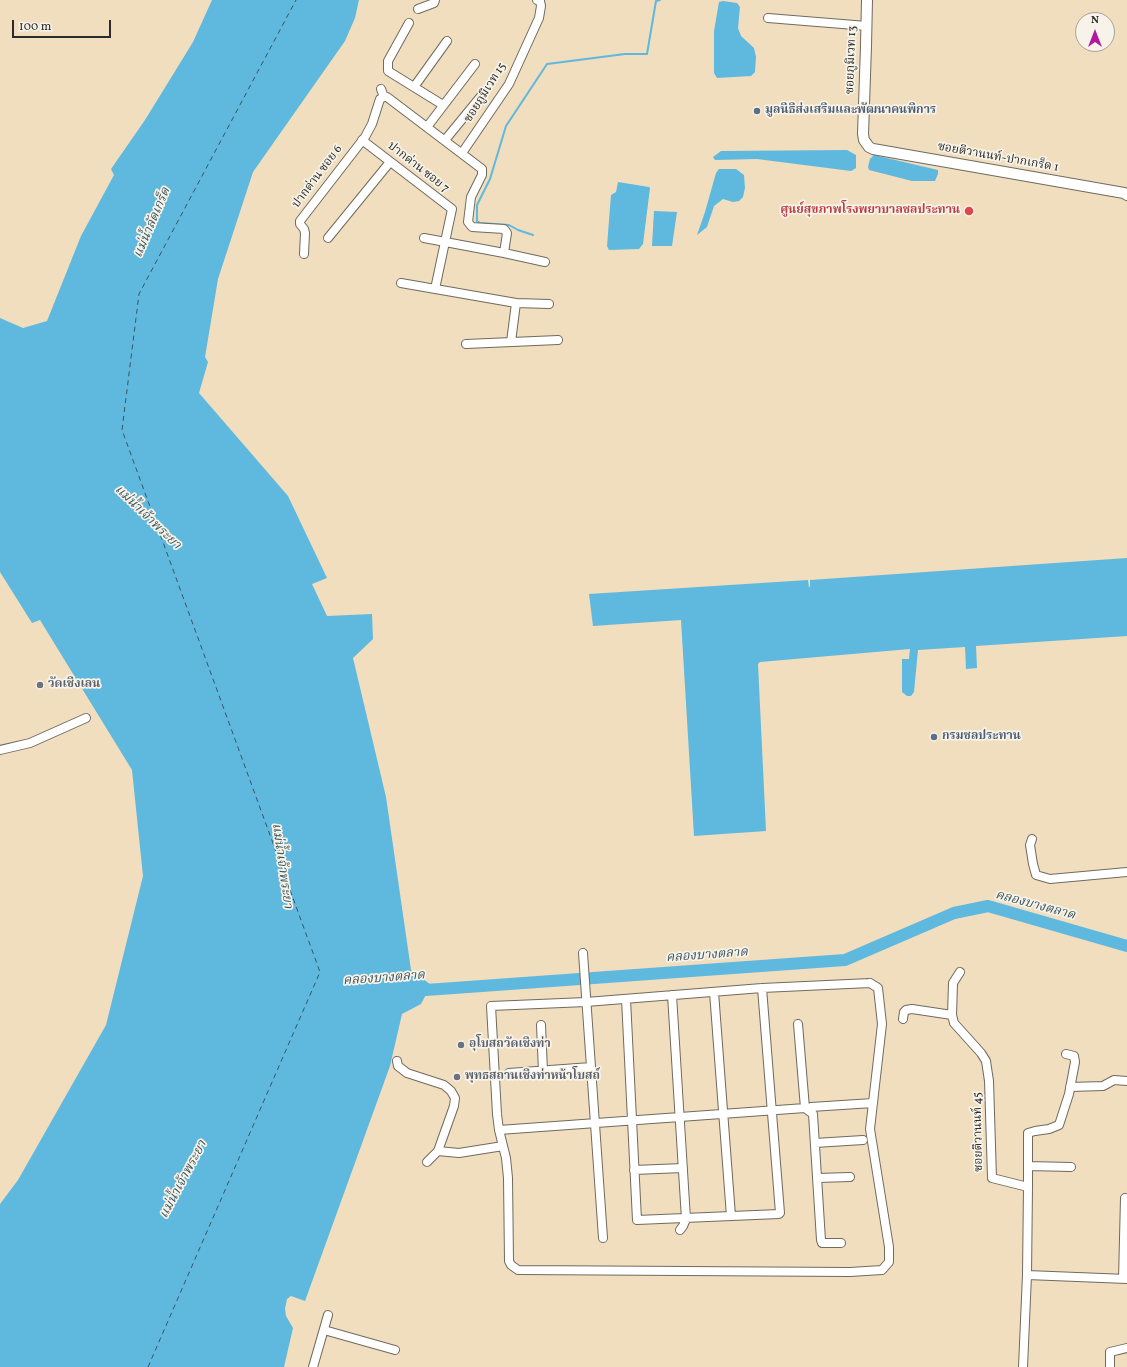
<!DOCTYPE html>
<html>
<head>
<meta charset="utf-8">
<style>
	body { margin:0 }
	#map { position:relative; width:1127px; height:1367px; overflow:hidden; background:#f0debf; font-family:Vollkorn,serif }
	canvas { display:block }
	.north { position:absolute; left:1075px; top:12px; width:40px; height:40px; box-sizing:border-box; background:#f7f3e8; border:1px solid #a5a39c; border-radius:50%; rotate:0deg; font-size:11px; font-weight:700; line-height:16px; text-align:center; color:#2b2b2b }
	.north::after { content:''; display:block; margin:auto; width:14px; height:18px; background:#b5179e; clip-path:polygon(50% 0,100% 100%,50% 72%,0 100%) }
	.scale { position:absolute; left:12px; top:20px; width:99px; height:18px; box-sizing:border-box; border:2px solid #2b2b2b; border-top:0; padding-left:5px; font-size:12px; line-height:14px; white-space:nowrap; color:#2b2b2b; -webkit-text-stroke:3px #f7f3e8; paint-order:stroke }
</style>
</head>
<body>
<div id="map">
<canvas width="1127" height="1367"></canvas>
<div class="north">N</div>
<div class="scale">100 m</div>
</div>
<script>
const context = document.querySelector('canvas').getContext('2d');
context.lineJoin = 'round';
function fill(path, color) { context.fillStyle = color; context.fill(path, 'evenodd'); }
const toPath = rows => new Path2D(rows.map(r => 'M' + r).join(''));
function strokePath(path, color, width, dash) { context.strokeStyle = color; context.lineWidth = width; context.lineCap = dash ? 'butt' : 'round'; context.setLineDash(dash || []); context.stroke(path); }
function write(font, color, halo, rows, align = 'center') {
  context.font = font + ' Vollkorn,"Noto Serif Thai",serif'; context.lineWidth = 3.5; context.setLineDash([]); context.textBaseline = 'middle'; context.strokeStyle = halo; context.fillStyle = color; for (const [text, x, y, turn = 0] of rows) {
    context.save(); context.translate(x, y); context.rotate((+turn || 0) * Math.PI / 180); context.textAlign = isNaN(turn) ? turn : align; if (halo) context.strokeText(text, 0, 0); context.fillText(text, 0, 0); context.restore();
  }
}
fill(toPath([
	[212,0,359,0,355,18,345,41,253,172,218,279,205,357,208,362,199,393,288,496,327,578,312,584,327,616,372,614,373,639,353,658,386,797,411,970,431,985,421,1004,402,1014,390,1066,305,1301,291,1296,287,1299,285,1309,286,1316,293,1328,284,1367,0,1367,0,1204,18,1180,106,1025,143,876,132,770,40,620,32,623,0,572,0,318,23,328,47,321,81,236,114,175,111,169,145,120,193,42],
	[723,1,737,3,740,7,738,28,741,36,754,48,756,57,755,72,751,76,717,78,714,73,714,31,719,2],
	[847,150,856,155,856,168,851,171,757,159,715,160,713,157,721,151],
	[874,155,938,170,938,174,935,181,912,181,869,170,868,167,870,159],
	[719,169,736,169,744,175,745,188,743,197,739,201,733,202,723,199,714,206,707,227,697,235,705,212,716,173],
	[618,182,649,187,650,188,643,244,639,249,609,250,607,246,611,195,616,192],
	[654,211,677,212,672,246,652,246],
	[1127,558,1127,636,976,646,977,668,966,669,965,647,918,650,914,692,911,696,907,696,902,692,902,659,909,659,910,649,760,662,758,664,766,831,694,836,681,620,593,626,589,594,808,580,809,587,810,587,810,580]
]), '#5fb8dd');
strokePath(toPath([
	[533,235,518,230,509,225,480,223,477,221,477,205,490,179,506,126,547,64,625,54,647,54,656,1,660,0]
]), '#5fb8dd', 2);
strokePath(toPath([
	[412,991,845,960,954,913,988,906,1127,946]
]), '#5fb8dd', 12);
strokePath(toPath([
	[148,1367,320,972,122,430,139,294,296,0]
]), '#3b5560', 1, [5, 4]);
const minor = toPath([
	[418,9,434,3,435,0],
	[768,18,867,26],
	[409,23,388,61,388,71,443,105],
	[414,87,447,41],
	[381,89,384,97],
	[427,127,475,64],
	[362,140,452,209,435,289],
	[445,140,482,95],
	[462,153,509,84,539,18,541,6,540,1,537,0],
	[328,238,390,162],
	[424,238,504,253,545,262],
	[304,254,305,233,304,229,300,224,300,221,365,137,372,124,380,99,384,97,387,97,482,169,482,175,471,197,468,222,472,227,504,229,507,233,504,253],
	[401,283,516,303,549,304],
	[511,342,516,303],
	[466,344,558,340],
	[0,750,30,743,86,718],
	[1032,839,1030,845,1033,864,1036,875,1050,879,1127,872],
	[583,953,603,1238],
	[960,972,953,983,952,1015,954,1023,981,1053,986,1061,989,1081,992,1178,1028,1187,1027,1275,1127,1279],
	[870,983,878,988,882,1024,870,1129,889,1247,889,1262,882,1270,850,1272,518,1270,511,1265,509,1261,508,1178,506,1158,499,1130,497,1114,491,1006,586,1002,762,988,870,983],
	[714,992,731,1216],
	[672,995,686,1219,683,1226,680,1230],
	[626,999,637,1220,779,1214,780,1213,762,988],
	[903,1019,904,1012,906,1010,912,1009,952,1015],
	[798,1024,805,1108,813,1114,821,1240,822,1243,841,1243],
	[541,1025,543,1071],
	[397,1061,398,1066,407,1073,444,1085,451,1091,455,1098,454,1106,438,1151,427,1162],
	[509,1073,591,1067],
	[1070,1087,1103,1086,1114,1080,1127,1081],
	[807,1109,811,1107,873,1103],
	[499,1130,805,1108],
	[815,1143,863,1140],
	[438,1151,459,1153,503,1146],
	[1028,1166,1071,1167],
	[634,1170,683,1168],
	[817,1178,850,1177],
	[1028,1187,1028,1133,1035,1131,1049,1129,1059,1125,1069,1094,1075,1062,1074,1056,1066,1054],
	[1123,1279,1125,1198],
	[324,1330,395,1350],
	[313,1367,328,1315],
	[1023,1367,1027,1275],
	[1110,1367,1110,1352,1127,1348]
]);
const tertiary = toPath([
	[867,0,866,46,863,134,864,140,869,147,873,149,1124,193,1127,195]
]);
strokePath(minor, '#706a5f', 10);
strokePath(tertiary, '#706a5f', 12);
strokePath(minor, '#fff', 8);
strokePath(tertiary, '#fff', 10);
for (const [x, y, r, color] of [
	[757,111,4,"#5c6f8a"],
	[969,211,5,"#e0444e"],
	[40,685,4,"#6b7280"],
	[934,737,4,"#5c6f8a"],
	[461,1045,4,"#6b7280"],
	[457,1077,4,"#6b7280"]
]) { const dot = new Path2D(); dot.arc(x, y, r, 0, 2 * Math.PI); context.fillStyle = color; context.fill(dot); strokePath(dot, '#f7f3e8', 1.5); }
write('12px', '#2b2b2b', '#f7f3e8', [
	["ซอยภูมิเวท 13",852,60,-88],
	["ซอยภูมิเวท 15",486,93,-58],
	["ซอยติวานนท์-ปากเกร็ด 1",998,158,10],
	["ปากด่าน ซอย 7",418,168,38],
	["ปากด่าน ซอย 6",318,177,-53],
	["ซอยติวานนท์ 45",979,1132,-91]
]);
write('bold 12px', '#4e5e75', '#f7f3e8', [
	["มูลนิธิส่งเสริมและพัฒนาคนพิการ",765,111],
	["กรมชลประทาน",942,737]
], 'left');
write('bold 12px', '#be3a42', '#f7f3e8', [
	["ศูนย์สุขภาพโรงพยาบาลชลประทาน",960,211]
], 'right');
write('bold 12px', '#5b616d', '#f7f3e8', [
	["วัดเชิงเลน",48,685],
	["อุโบสถวัดเชิงท่า",469,1045],
	["พุทธสถานเชิงท่าหน้าโบสถ์",465,1077]
], 'left');
write('italic 13px', '#3b5560', '#f7f3e8', [
	["แม่น้ำลัดเกร็ด",153,223,-67],
	["แม่น้ำเจ้าพระยา",147,518,44],
	["แม่น้ำเจ้าพระยา",281,866,82],
	["คลองบางตลาด",1035,906,15],
	["คลองบางตลาด",707,956,-4],
	["คลองบางตลาด",384,979,-4],
	["แม่น้ำเจ้าพระยา",184,1180,-62]
]);
</script>
</body>
</html>
